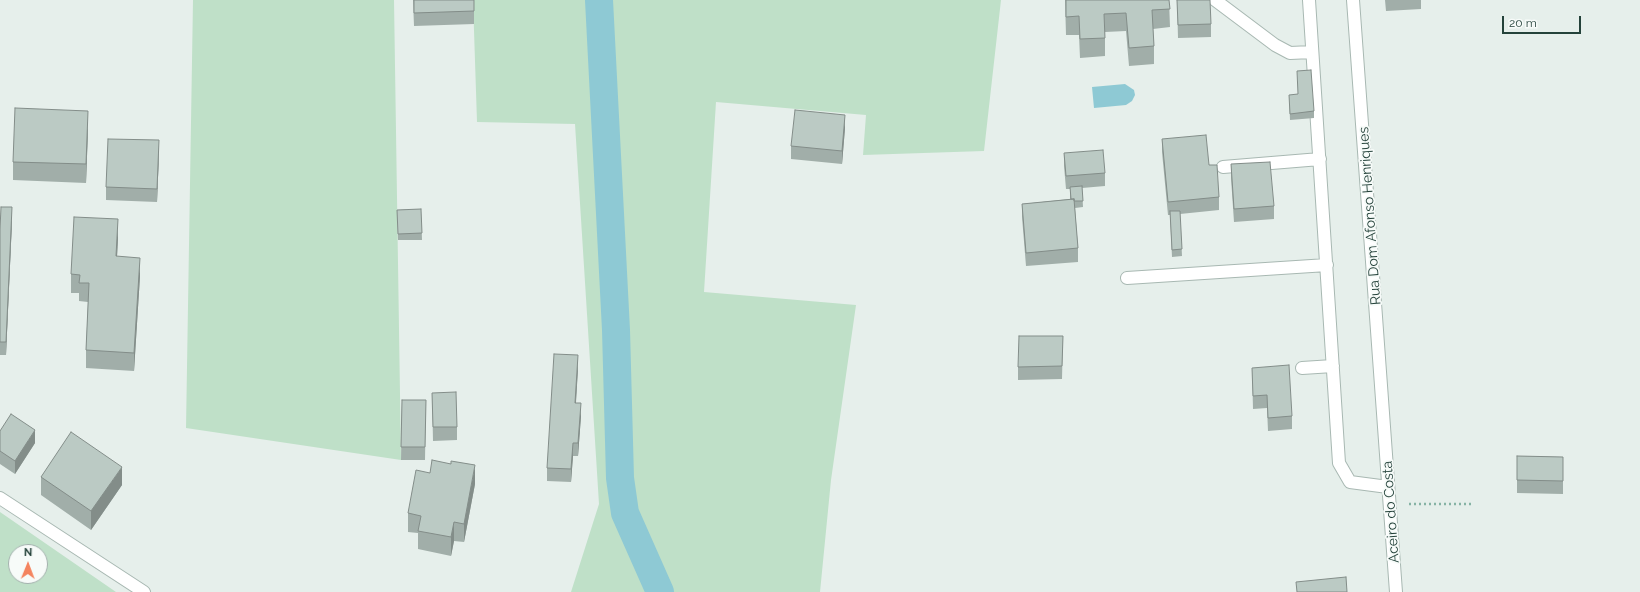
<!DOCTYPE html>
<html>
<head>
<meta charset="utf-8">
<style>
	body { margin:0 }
	#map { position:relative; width:1640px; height:592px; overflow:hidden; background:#e6efeb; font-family:Raleway,sans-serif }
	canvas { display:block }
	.north { position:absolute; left:8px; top:544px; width:40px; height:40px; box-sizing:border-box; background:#f7fbf9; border:1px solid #a3b1ad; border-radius:50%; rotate:1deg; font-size:11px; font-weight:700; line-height:16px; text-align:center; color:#24423a }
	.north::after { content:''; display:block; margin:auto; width:14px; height:18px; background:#f4845f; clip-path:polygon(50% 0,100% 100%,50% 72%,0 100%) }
	.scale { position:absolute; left:1502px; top:16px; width:79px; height:18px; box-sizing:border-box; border:2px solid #24423a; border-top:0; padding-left:5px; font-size:12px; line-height:14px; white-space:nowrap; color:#24423a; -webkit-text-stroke:3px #f7fbf9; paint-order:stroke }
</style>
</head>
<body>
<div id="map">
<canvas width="1640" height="592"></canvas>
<div class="north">N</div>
<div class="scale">20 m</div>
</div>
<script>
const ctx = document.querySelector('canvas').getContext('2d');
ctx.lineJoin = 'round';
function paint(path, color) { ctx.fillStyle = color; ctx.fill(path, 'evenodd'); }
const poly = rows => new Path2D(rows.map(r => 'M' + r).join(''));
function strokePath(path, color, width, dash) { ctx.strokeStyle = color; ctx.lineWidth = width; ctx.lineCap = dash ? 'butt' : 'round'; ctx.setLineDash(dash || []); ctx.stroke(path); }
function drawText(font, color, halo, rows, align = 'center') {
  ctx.font = font + ' Raleway,sans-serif'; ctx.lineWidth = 3.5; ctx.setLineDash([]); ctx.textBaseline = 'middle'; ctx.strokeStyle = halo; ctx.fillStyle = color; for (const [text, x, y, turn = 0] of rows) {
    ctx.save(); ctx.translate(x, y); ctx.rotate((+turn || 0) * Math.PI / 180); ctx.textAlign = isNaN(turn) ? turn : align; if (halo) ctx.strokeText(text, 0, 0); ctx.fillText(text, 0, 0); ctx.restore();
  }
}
paint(poly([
	[193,0,394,0,401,460,186,428],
	[473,0,1001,0,984,151,863,155,866,115,716,102,704,292,856,305,831,480,820,592,571,592,599,504,575,124,477,122],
	[0,512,116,592,0,592],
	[16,552,40,552,40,576,16,576]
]), '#bfe0c8');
paint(poly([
	[1125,84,1134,90,1135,95,1132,101,1126,105,1094,108,1092,87]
]), '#8ec9d4');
strokePath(poly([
	[599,0,616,330,620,478,625,513,660,592]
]), '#8ec9d4', 28);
const street = poly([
	[1215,0,1275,45,1290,53,1312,52],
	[1309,0,1339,463,1350,482,1388,487],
	[1353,0,1396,592],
	[1223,167,1320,159],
	[1127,278,1327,265],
	[1302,368,1333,366],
	[0,498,144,592]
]);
strokePath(street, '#a8b8b2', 14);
strokePath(poly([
	[1409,504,1472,504]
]), '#86b3a5', 2.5, [2, 3]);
strokePath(street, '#fff', 12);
paint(poly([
	[413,0,474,0,474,24,414,26],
	[1065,0,1169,0,1170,27,1153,29,1154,46,1154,64,1129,66,1126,31,1105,32,1105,56,1080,58,1079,35,1066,35],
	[1177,0,1211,24,1211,37,1178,38],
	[1385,0,1421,0,1421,9,1386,11],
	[1289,95,1314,111,1314,118,1290,120],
	[845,128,842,164,791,159,791,146],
	[88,129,86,183,13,180,13,162],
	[1162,139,1209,165,1219,197,1219,210,1180,214,1182,256,1172,257,1170,215,1168,215,1162,152],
	[159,153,157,202,106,200,106,187],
	[1064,153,1105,173,1105,186,1082,188,1083,207,1075,208,1078,248,1078,262,1026,266,1022,217,1022,204,1070,199,1070,189,1066,189,1064,166],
	[1231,164,1274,206,1274,219,1234,222,1231,178],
	[421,209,422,240,398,240,397,210],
	[12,221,6,355,0,355,0,229],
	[118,238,117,257,140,276,134,371,86,368,86,350,88,302,79,301,79,293,71,293,71,274],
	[1063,336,1062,379,1018,380,1018,367],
	[578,368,576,403,581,416,578,456,573,456,571,482,547,481,547,468],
	[1252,368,1292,416,1292,429,1268,431,1267,408,1253,409],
	[432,393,457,427,457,440,433,441],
	[402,400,426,400,425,460,401,460],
	[0,431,35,443,15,474,0,464],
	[1517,456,1563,457,1563,494,1517,493],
	[41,477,122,485,91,530,41,495],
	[475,484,464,542,454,541,451,556,418,549,418,533,408,532,408,513]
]), '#a1aea9');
paint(poly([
	[88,111,88,129,86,183,86,164],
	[845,115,845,128,842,164,842,151],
	[159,140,159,153,157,202,157,189],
	[12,207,12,221,6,355,6,342],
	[118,219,118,238,116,275,116,256],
	[140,258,140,276,134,371,134,353],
	[578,355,578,368,575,416,575,403],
	[581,403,581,416,578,456,578,443],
	[35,430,35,443,15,474,15,461],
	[573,443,573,456,571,482,571,469],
	[475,465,475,484,464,542,464,524],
	[122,467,122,485,91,530,91,511],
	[454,522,454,541,451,556,451,537]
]), '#838d89');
const building = poly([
	[414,0,474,0,474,11,414,13,414,0],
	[1066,0,1169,0,1170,9,1152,10,1154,46,1129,48,1126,13,1104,14,1105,38,1080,39,1079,16,1066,17,1066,0],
	[1177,0,1210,0,1211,24,1178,25,1177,0],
	[1311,70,1314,111,1290,114,1289,95,1298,94,1297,71,1311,70],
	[15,108,88,111,86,164,13,162,15,108],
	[795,110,845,115,842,151,791,146,795,110],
	[1206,135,1209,165,1217,165,1219,197,1168,202,1162,139,1206,135],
	[108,139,159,140,157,189,106,187,108,139],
	[1103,150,1105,173,1066,176,1064,153,1103,150],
	[1270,162,1274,206,1234,209,1231,164,1270,162],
	[1082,186,1083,201,1074,201,1074,199,1071,199,1070,187,1082,186],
	[1074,199,1078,248,1026,253,1022,204,1074,199],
	[1,207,12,207,6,342,0,342,0,229,1,207],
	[421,209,422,233,398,234,397,210,421,209],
	[1170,211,1180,211,1182,249,1172,250,1170,211],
	[74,217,118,219,116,256,140,258,134,353,86,350,89,283,79,283,80,275,71,274,74,217],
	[1019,336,1063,336,1062,366,1018,367,1019,336],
	[554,354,578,355,575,403,581,403,578,443,573,443,571,469,547,468,554,354],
	[1289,365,1292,416,1268,418,1267,395,1253,396,1252,368,1289,365],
	[456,392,457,427,433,427,432,393,456,392],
	[402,400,426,400,425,447,401,447,402,400],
	[11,414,35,430,15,461,0,451,0,431,11,414],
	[71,432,122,467,91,511,41,477,71,432],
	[1517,456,1563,457,1563,481,1517,480,1517,456],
	[432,460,451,464,451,461,475,465,464,524,454,522,451,537,418,531,421,516,408,513,416,470,430,473,432,460],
	[1346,577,1347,592,1297,592,1296,582,1346,577]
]);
paint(building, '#bbcac4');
strokePath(building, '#838d89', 1);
drawText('14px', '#24423a', '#f7fbf9', [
	["Rua Dom Afonso Henriques",1370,216,-94],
	["Aceiro do Costa",1391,512,-94]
]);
</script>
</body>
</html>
